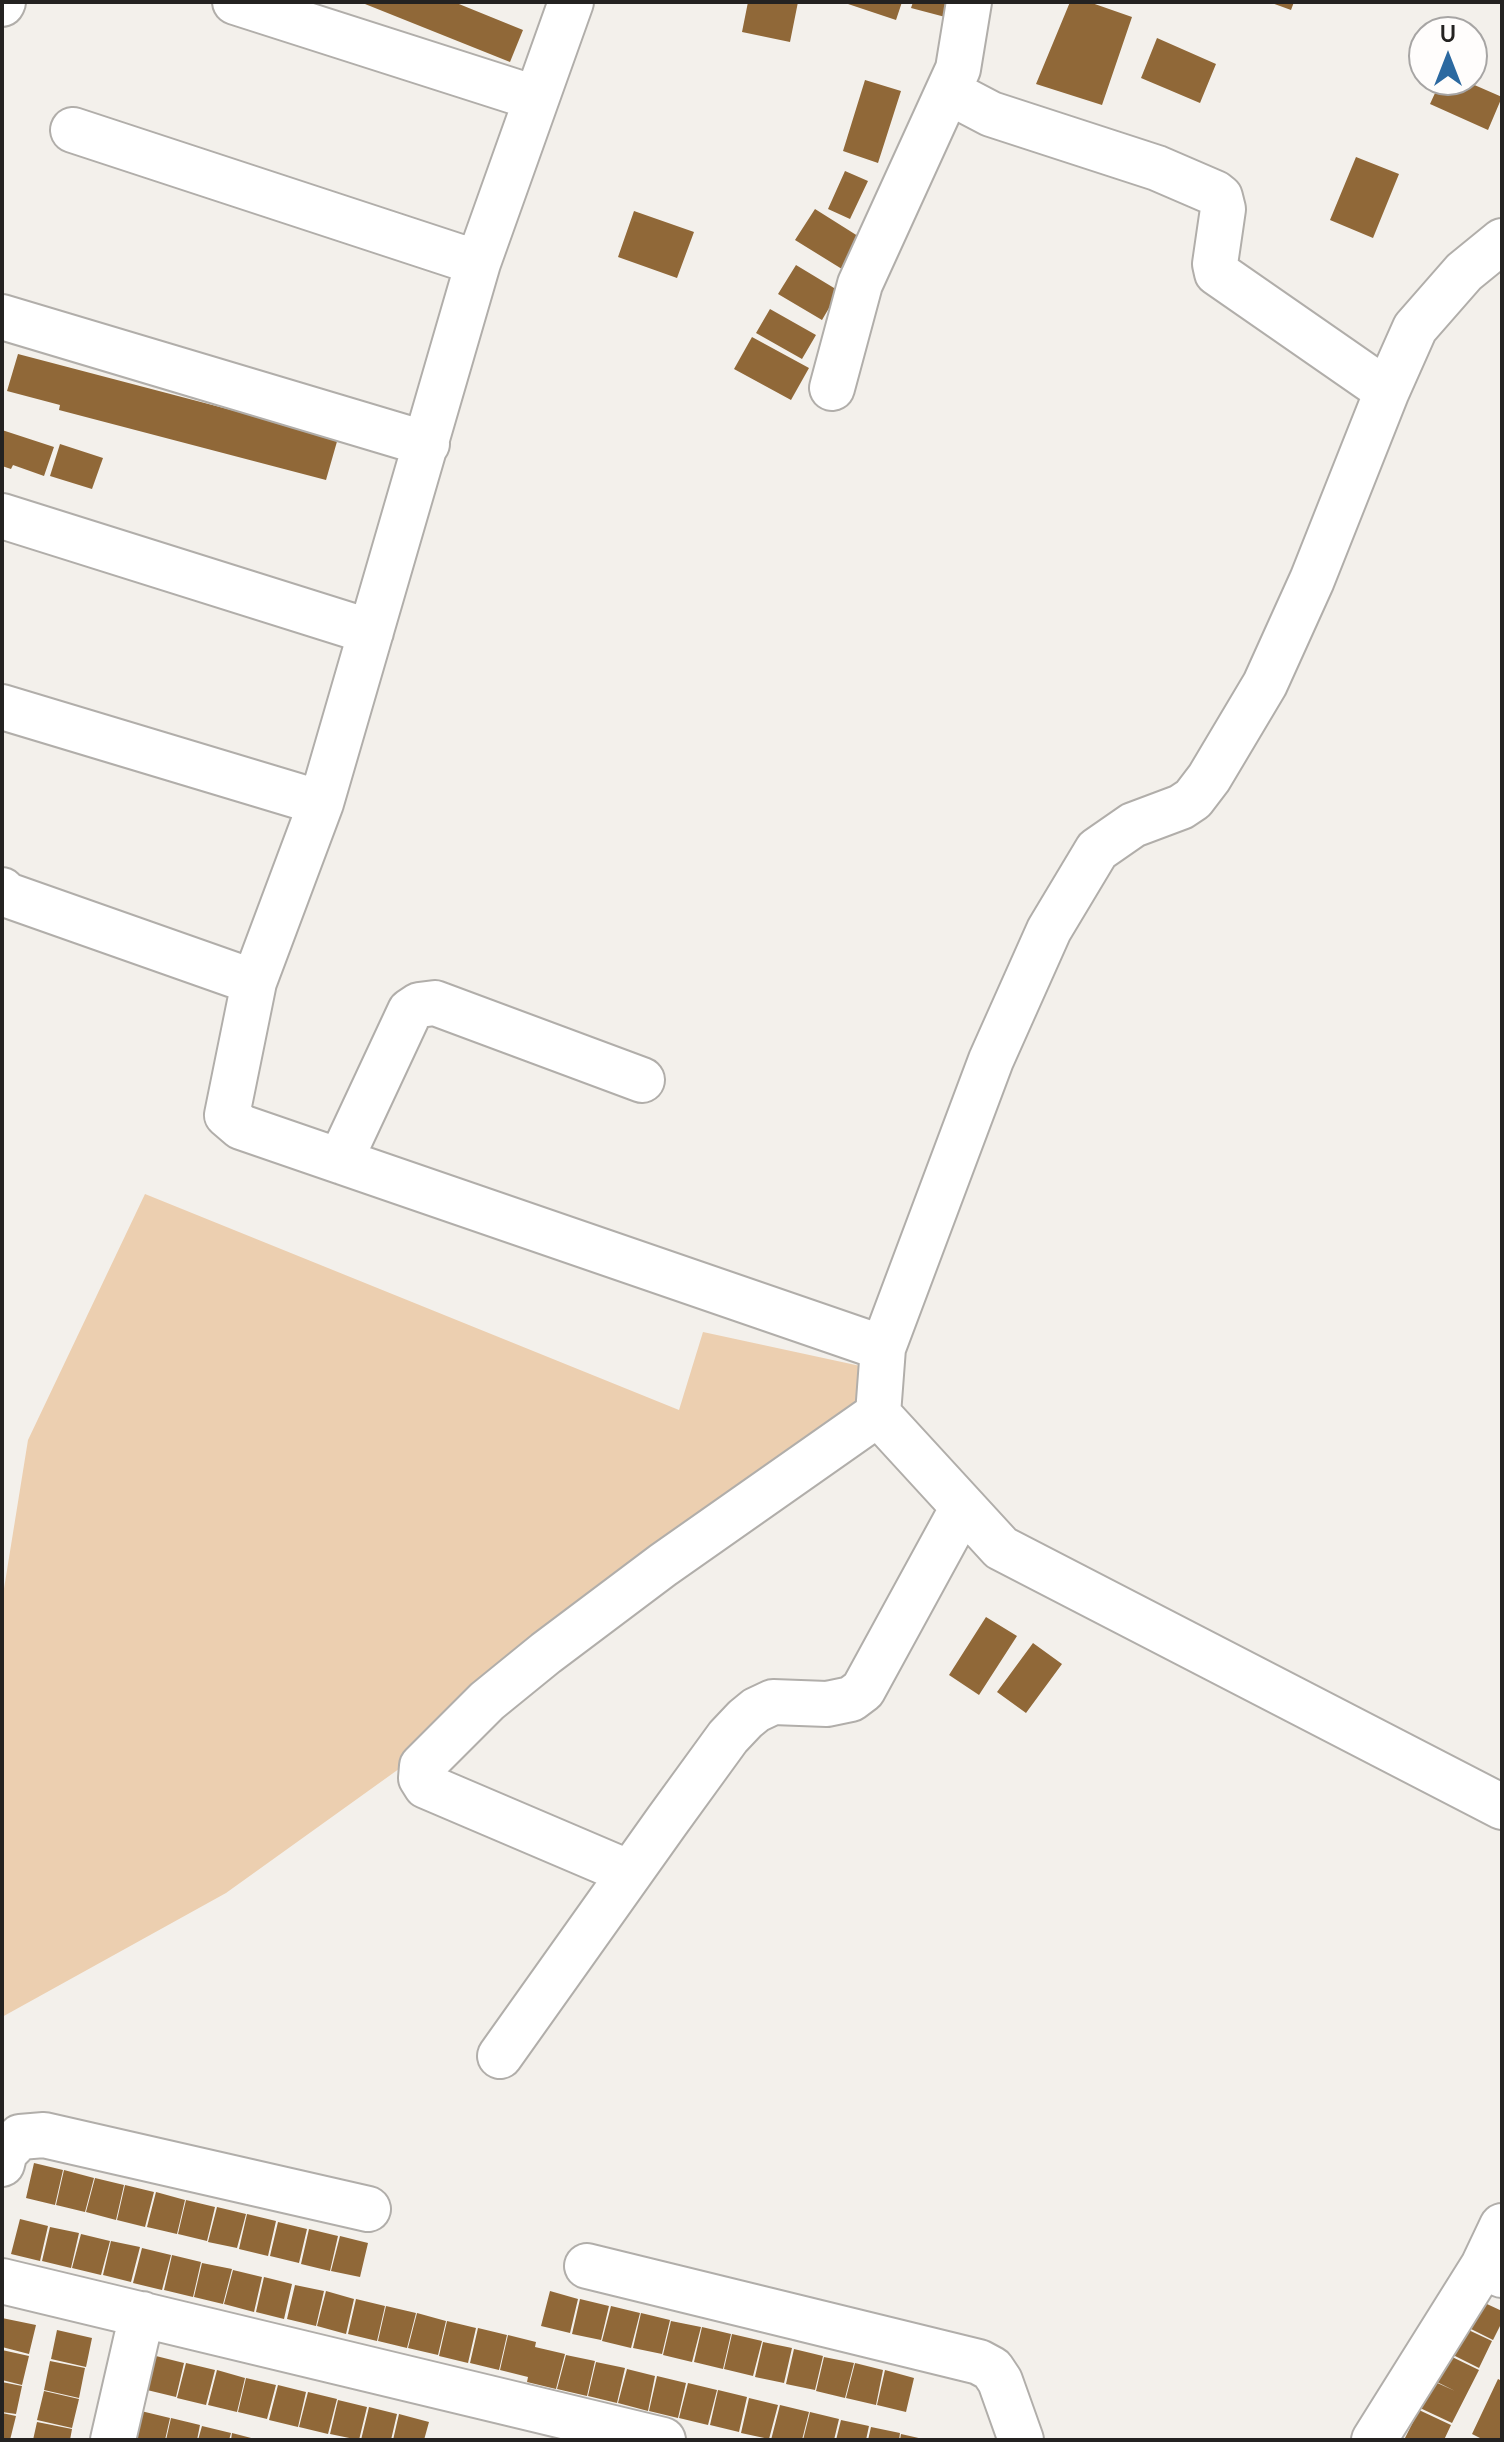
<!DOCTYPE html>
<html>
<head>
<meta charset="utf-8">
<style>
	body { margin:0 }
	#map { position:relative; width:1504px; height:2442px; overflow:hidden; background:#f3f0eb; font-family:Lato,sans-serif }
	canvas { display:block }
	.frame { position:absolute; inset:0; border:4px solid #242221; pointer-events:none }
	.north { position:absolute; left:1408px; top:16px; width:80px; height:80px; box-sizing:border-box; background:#fffdfc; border:2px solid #a7a5a4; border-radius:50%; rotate:0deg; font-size:22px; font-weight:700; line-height:32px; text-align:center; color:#242221 }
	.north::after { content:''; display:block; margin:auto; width:28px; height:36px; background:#2c69a0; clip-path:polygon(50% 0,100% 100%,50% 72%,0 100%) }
</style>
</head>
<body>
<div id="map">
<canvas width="1504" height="2442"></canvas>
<div class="frame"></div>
<div class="north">U</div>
</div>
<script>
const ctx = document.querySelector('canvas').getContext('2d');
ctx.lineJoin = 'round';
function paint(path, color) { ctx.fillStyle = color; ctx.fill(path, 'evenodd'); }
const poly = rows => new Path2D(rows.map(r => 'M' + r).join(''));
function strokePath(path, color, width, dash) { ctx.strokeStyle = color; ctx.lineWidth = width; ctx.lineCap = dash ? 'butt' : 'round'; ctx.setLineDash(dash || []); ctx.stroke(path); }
paint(poly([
	[145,1194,679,1410,703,1332,865,1367,863,1436,226,1893,2,2017,2,1601,28,1440]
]), '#eccfb0');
paint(poly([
	[360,2,454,2,523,30,510,62],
	[748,2,798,2,790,42,742,32],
	[842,2,902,2,896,20],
	[913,2,953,2,949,18,911,8],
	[1070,2,1089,2,1132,17,1102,105,1036,84],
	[1269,2,1294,2,1291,10],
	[1157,38,1216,64,1200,103,1141,78],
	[865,80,901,91,878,163,843,151],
	[1441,80,1463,80,1502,97,1488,130,1430,104],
	[1356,157,1399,174,1373,238,1330,220],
	[845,171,868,181,850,219,828,209],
	[815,209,869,243,850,274,795,240],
	[634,211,694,232,677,278,618,257],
	[796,265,839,291,822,320,778,294],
	[770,309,816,335,802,359,756,333],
	[752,337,809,368,791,400,734,369],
	[18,354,338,438,326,480,59,410,60,405,7,391],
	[2,430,54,447,44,476,13,465,11,469,2,466],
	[60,444,103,458,92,489,50,476],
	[986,1617,1017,1636,979,1695,949,1675],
	[1033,1643,1062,1664,1026,1713,997,1692],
	[34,2163,63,2170,55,2205,26,2198],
	[64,2170,94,2178,85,2212,56,2205],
	[95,2178,124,2185,116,2220,86,2212],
	[125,2185,154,2192,145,2227,117,2220],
	[156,2192,185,2200,177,2234,147,2227],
	[186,2200,215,2207,207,2241,178,2234],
	[217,2207,246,2214,237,2248,208,2242],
	[247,2214,276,2221,268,2256,239,2249],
	[20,2219,48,2226,40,2261,11,2254],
	[278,2222,307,2229,299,2263,270,2256],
	[50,2227,79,2233,71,2268,42,2261],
	[309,2229,338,2236,330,2271,301,2264],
	[81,2234,110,2241,101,2275,72,2268],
	[340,2236,368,2243,360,2277,331,2271],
	[111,2241,140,2247,131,2282,103,2275],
	[142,2248,171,2255,162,2290,133,2283],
	[172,2255,201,2262,193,2297,164,2290],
	[202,2263,232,2269,223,2304,194,2297],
	[233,2270,262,2277,254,2312,224,2304],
	[264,2277,292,2284,284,2319,256,2312],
	[295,2285,324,2291,316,2326,287,2319],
	[326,2291,354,2299,346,2334,317,2326],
	[550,2291,578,2299,570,2333,541,2326],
	[1474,2298,1502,2311,1502,2322,1493,2340,1461,2324],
	[356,2299,385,2306,377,2341,348,2334],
	[580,2299,609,2306,601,2340,572,2334],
	[386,2306,416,2313,407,2348,378,2341],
	[611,2306,640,2313,631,2348,602,2341],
	[417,2313,446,2321,438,2355,408,2348],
	[641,2313,670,2320,662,2354,633,2348],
	[2,2318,36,2325,29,2354,2,2347],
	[447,2321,476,2328,468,2363,439,2356],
	[671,2321,701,2327,692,2362,663,2355],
	[1460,2326,1492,2341,1479,2368,1447,2352],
	[702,2327,731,2334,723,2369,694,2362],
	[478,2328,507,2335,499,2370,470,2363],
	[57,2330,92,2338,86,2367,51,2359],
	[732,2334,762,2341,753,2376,724,2369],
	[508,2335,536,2342,535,2347,565,2354,556,2389,527,2382,528,2377,500,2370],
	[763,2342,792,2348,784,2383,755,2377],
	[794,2349,823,2356,815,2390,786,2384],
	[2,2350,29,2356,22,2385,2,2380],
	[1446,2354,1479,2370,1452,2423,1420,2408,1433,2381,1455,2391,1433,2380],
	[566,2355,595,2361,587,2396,557,2389],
	[156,2356,184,2363,176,2397,147,2390],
	[824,2357,854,2363,845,2398,816,2391],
	[50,2361,85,2368,79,2398,44,2390],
	[596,2362,625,2368,617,2403,588,2396],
	[186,2363,215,2370,206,2405,177,2398],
	[855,2363,883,2370,876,2405,846,2398],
	[627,2369,655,2376,648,2411,618,2403],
	[217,2370,245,2378,237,2412,208,2405],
	[885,2370,914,2378,906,2412,877,2405],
	[657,2376,686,2383,678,2418,649,2411],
	[246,2378,276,2385,267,2419,238,2412],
	[1498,2379,1502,2381,1502,2440,1484,2440,1472,2434],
	[2,2382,22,2386,16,2414,2,2412],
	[688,2383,717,2390,708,2425,679,2418],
	[278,2385,306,2392,298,2427,269,2420],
	[718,2390,747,2397,739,2432,710,2425],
	[44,2391,79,2399,72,2428,37,2420],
	[308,2392,337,2399,328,2434,299,2427],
	[749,2398,778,2405,769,2439,741,2433],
	[338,2400,367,2407,359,2440,330,2434],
	[780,2405,809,2412,802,2440,771,2440],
	[369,2407,397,2414,391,2440,361,2440],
	[1419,2410,1451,2425,1444,2440,1404,2440],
	[141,2411,170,2418,165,2440,134,2440],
	[810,2412,839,2419,834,2440,803,2440],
	[2,2413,16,2416,10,2440,2,2440],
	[399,2414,429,2422,424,2440,393,2440],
	[171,2418,200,2425,197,2440,166,2440],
	[841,2420,869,2426,866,2440,836,2440],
	[37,2422,72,2429,70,2440,33,2440],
	[202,2426,231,2433,229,2440,198,2440],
	[871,2427,900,2433,899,2440,868,2440],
	[232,2433,255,2439,255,2440,231,2440],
	[901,2434,923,2439,923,2440,900,2440]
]), '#906838');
const minor = poly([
	[235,2,535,98],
	[571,2,478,263,321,803,254,982,227,1115,241,1127,883,1348],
	[2,4,3,2],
	[949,92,991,114,1157,168,1215,193,1220,197,1223,209,1215,264,1217,273,1387,391],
	[73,130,478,263],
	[1502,241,1464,272,1415,328,1387,391,1312,580,1265,684,1209,778,1193,799,1181,807,1133,825,1097,850,1049,930,991,1060,883,1348,878,1414,1001,1548,1502,1807],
	[2,317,427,444],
	[832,388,860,284,958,69,969,2],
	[2,516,371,632],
	[2,707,321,803],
	[2,890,7,895,254,982],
	[340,1161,410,1011,419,1005,435,1003,642,1080],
	[630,1873,426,1786,421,1778,422,1766,487,1701,546,1653,663,1565,878,1414],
	[500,2056,667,1821,728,1737,745,1719,756,1710,773,1702,827,1704,851,1699,863,1690,963,1507],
	[2,2164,5,2152,20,2137,44,2135,368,2209],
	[587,2266,979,2362,992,2369,1000,2381,1021,2440],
	[1483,2266,1502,2226],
	[2,2281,663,2440],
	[113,2440,142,2314],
	[1374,2440,1483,2266,1502,2275]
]);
strokePath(minor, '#b1aeaa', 48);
strokePath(minor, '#fff', 44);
</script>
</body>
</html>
